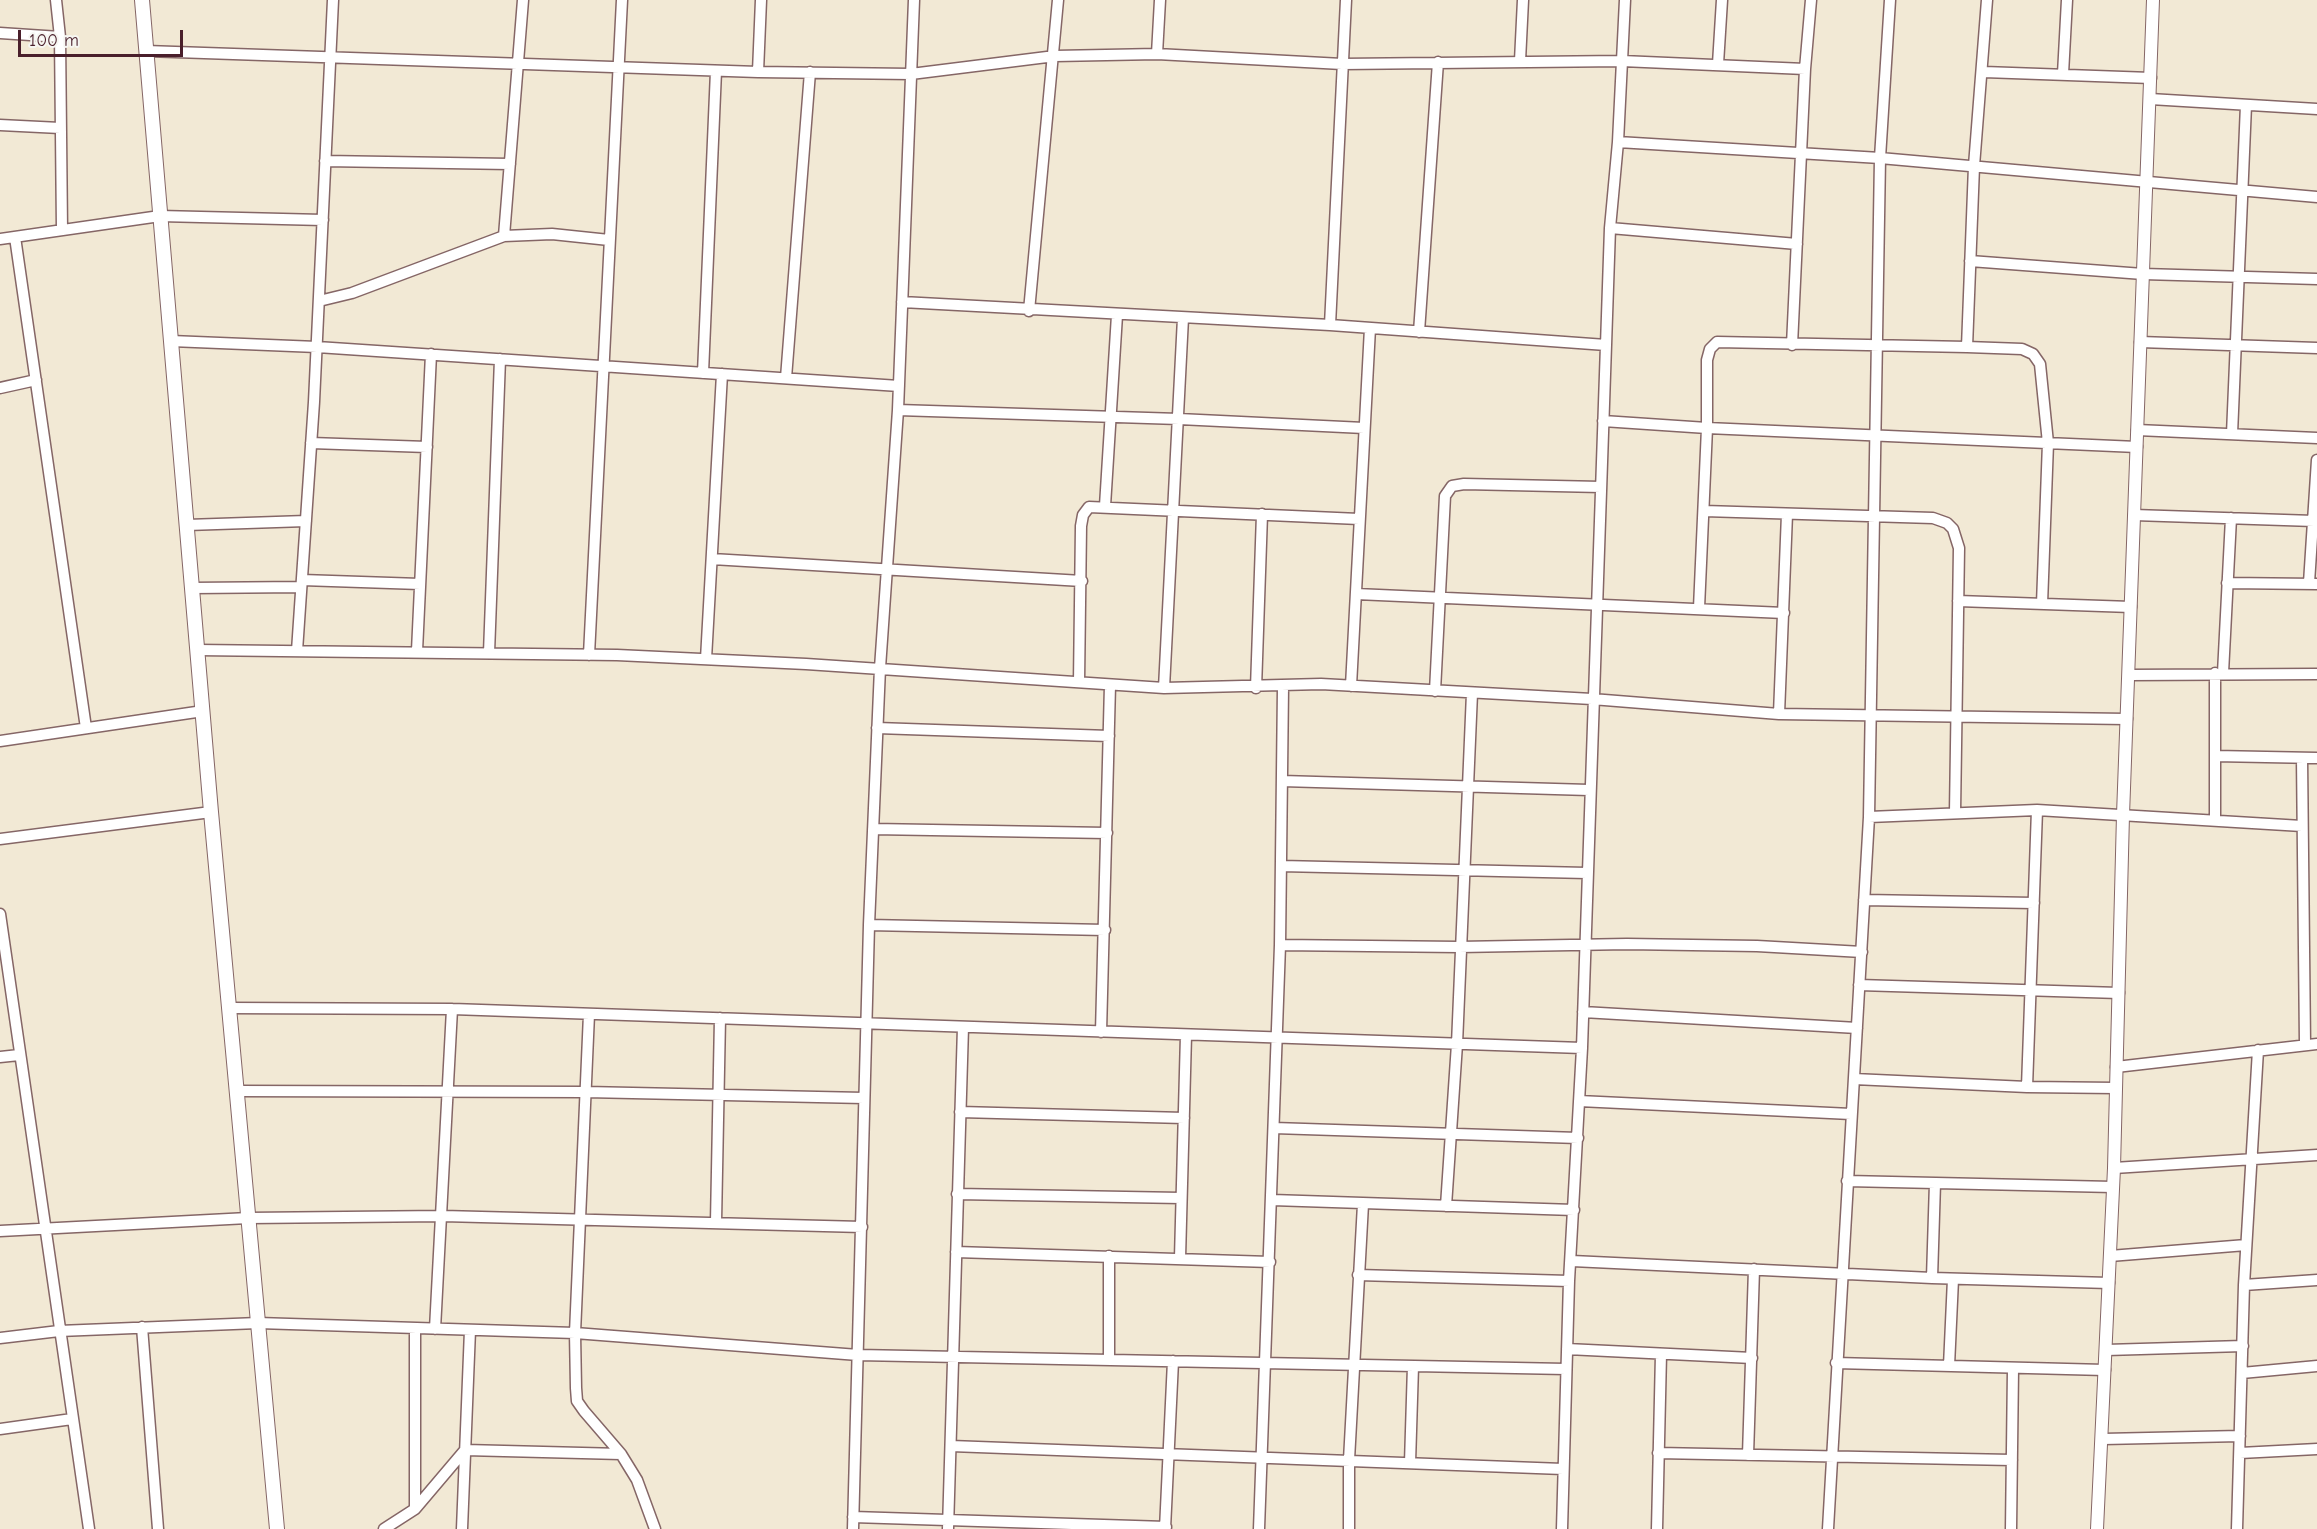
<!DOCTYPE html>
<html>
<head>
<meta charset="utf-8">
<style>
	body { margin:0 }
	#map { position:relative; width:2317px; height:1529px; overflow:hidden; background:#f2e9d5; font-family:"Comic Neue",sans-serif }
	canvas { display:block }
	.scale { position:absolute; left:18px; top:30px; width:165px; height:27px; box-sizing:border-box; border:3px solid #4a1f2b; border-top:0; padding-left:8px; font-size:18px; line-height:21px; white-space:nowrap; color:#4a1f2b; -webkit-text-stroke:4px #f6f6f2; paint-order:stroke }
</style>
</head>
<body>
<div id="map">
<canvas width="2317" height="1529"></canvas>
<div class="scale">100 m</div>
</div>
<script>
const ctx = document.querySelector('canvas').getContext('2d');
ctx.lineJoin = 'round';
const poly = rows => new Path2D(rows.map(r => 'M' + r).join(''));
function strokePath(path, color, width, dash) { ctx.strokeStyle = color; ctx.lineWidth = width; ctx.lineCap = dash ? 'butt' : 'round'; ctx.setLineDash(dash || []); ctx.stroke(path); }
const minor = poly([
	[56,0,60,37,62,230],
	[0,33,60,37],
	[146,51,758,72,911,74,1055,56,1157,54,1342,64,1622,61,1805,69],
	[1157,54,1160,0],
	[1520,61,1523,0],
	[1718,64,1722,0],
	[758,72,761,0],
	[1984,72,2151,78],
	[2063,74,2067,0],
	[2150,99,2317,109],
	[0,125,60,128],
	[1618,142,1880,158,2317,197],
	[325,161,510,164],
	[1610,228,1797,244],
	[504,236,523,0],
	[15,237,86,728],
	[0,239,160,216,323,220],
	[1970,261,2143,274,2317,279],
	[319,301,352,293,504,236,552,234,609,240],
	[902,302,1330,325,1606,345],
	[1029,311,1058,0],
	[1330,325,1346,0],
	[1419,332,1438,62],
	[171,341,317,347,899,386],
	[2140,342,2317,348],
	[1792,345,1805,69,1811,0],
	[1967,347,1974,166,1987,0],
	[703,373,716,71],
	[786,378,810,72],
	[0,388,36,380],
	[898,410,1179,419,1364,428],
	[1603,421,1707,428,2137,447],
	[2137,430,2317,438],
	[2232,434,2246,105],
	[311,443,427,447],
	[1105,506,1117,315],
	[1704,511,1933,518,1947,523,1953,529,1959,548,1955,812],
	[2134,515,2314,521],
	[187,525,306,521],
	[712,559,1082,581],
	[302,580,420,584],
	[2227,583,2317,584],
	[2309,583,2317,460],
	[192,588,301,587],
	[1356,594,1784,613],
	[1958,601,2131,607],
	[1699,608,1707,428,1707,360,1710,349,1717,342,1967,347,2022,349,2033,354,2040,364,2048,443,2042,604],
	[197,650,617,655,806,664,1164,688,1321,684,1592,699,1779,714,2127,719],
	[297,651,314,402,333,0],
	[417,651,431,354],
	[489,653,500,359],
	[589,655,622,0],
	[706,659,722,374],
	[2215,673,2215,819],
	[2223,673,2231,518],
	[2129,675,2317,674],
	[1079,682,1081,526,1083,515,1089,507,1359,519],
	[1351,686,1370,328],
	[1164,688,1183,318],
	[1256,688,1262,514],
	[1435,691,1445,496,1452,486,1464,484,1601,487],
	[1779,714,1787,514],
	[877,728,1109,736],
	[0,741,203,711],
	[2215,756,2317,758],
	[2302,758,2305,1044],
	[1282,781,1589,790],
	[1869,817,2037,810,2302,826],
	[873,829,1107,833],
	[0,839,211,812],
	[1281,866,1587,873],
	[1864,900,2034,903],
	[0,914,89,1529],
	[869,925,1105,930],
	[1280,945,1459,947,1627,944,1757,946,1862,952],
	[1859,985,2119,993],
	[229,1008,452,1009,1582,1048],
	[1583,1012,1857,1028],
	[589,1014,575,1333,576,1388,577,1401,584,1411,621,1454,637,1480,655,1529],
	[1101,1032,1110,685],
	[0,1057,19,1055],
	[2116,1067,2317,1044],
	[1854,1079,2027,1087,2116,1088],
	[2027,1087,2037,810],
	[237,1091,586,1092,864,1098],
	[1579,1101,1851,1114],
	[960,1112,1184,1118],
	[1274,1128,1578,1138],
	[2114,1168,2317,1155],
	[1847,1181,2113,1187],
	[957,1194,1181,1198],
	[1272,1200,1574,1210],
	[1446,1206,1457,1044,1472,693],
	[716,1222,720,1018],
	[0,1231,248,1218,443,1216,862,1227],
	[956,1252,1270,1262],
	[1109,1256,1109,1360],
	[2110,1256,2246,1245],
	[1180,1258,1186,1035],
	[1572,1261,1932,1278,2109,1283],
	[1358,1275,1569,1281],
	[1932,1278,1935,1183],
	[2244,1285,2317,1280],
	[142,1327,158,1529],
	[415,1328,415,1509],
	[435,1329,452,1009],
	[0,1338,59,1331,258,1323,575,1333,858,1355,1566,1369],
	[1567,1349,1752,1358],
	[2106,1350,2243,1346],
	[1836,1363,2105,1370],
	[1949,1366,1953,1279],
	[2242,1373,2317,1366],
	[0,1429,72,1419],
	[2103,1439,2240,1436],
	[951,1446,1563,1469],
	[1658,1453,2012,1460],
	[2240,1453,2317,1449],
	[1748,1455,1754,1269],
	[1410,1463,1413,1366],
	[853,1517,1166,1527],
	[384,1529,415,1509,465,1450,621,1454],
	[462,1529,470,1330],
	[853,1529,869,925,880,668,898,410,914,0],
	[948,1529,963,1027],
	[1165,1529,1173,1361],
	[1259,1529,1280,945,1283,687],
	[1349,1529,1349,1460,1363,1204],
	[1562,1529,1569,1281,1582,1048,1610,228,1618,142,1625,0],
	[1657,1529,1661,1354],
	[1828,1529,1869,817,1880,158,1890,0],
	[2011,1529,2013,1369],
	[2237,1529,2244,1285,2258,1050]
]);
const tertiary = poly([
	[2097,1529,2114,1168,2123,815,2153,0]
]);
const secondary = poly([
	[142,0,211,812,277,1529]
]);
strokePath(minor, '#856666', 13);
strokePath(tertiary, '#856666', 14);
strokePath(secondary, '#856666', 16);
strokePath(minor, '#fff', 10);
strokePath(tertiary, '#fff', 12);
strokePath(secondary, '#fff', 14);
</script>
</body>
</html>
